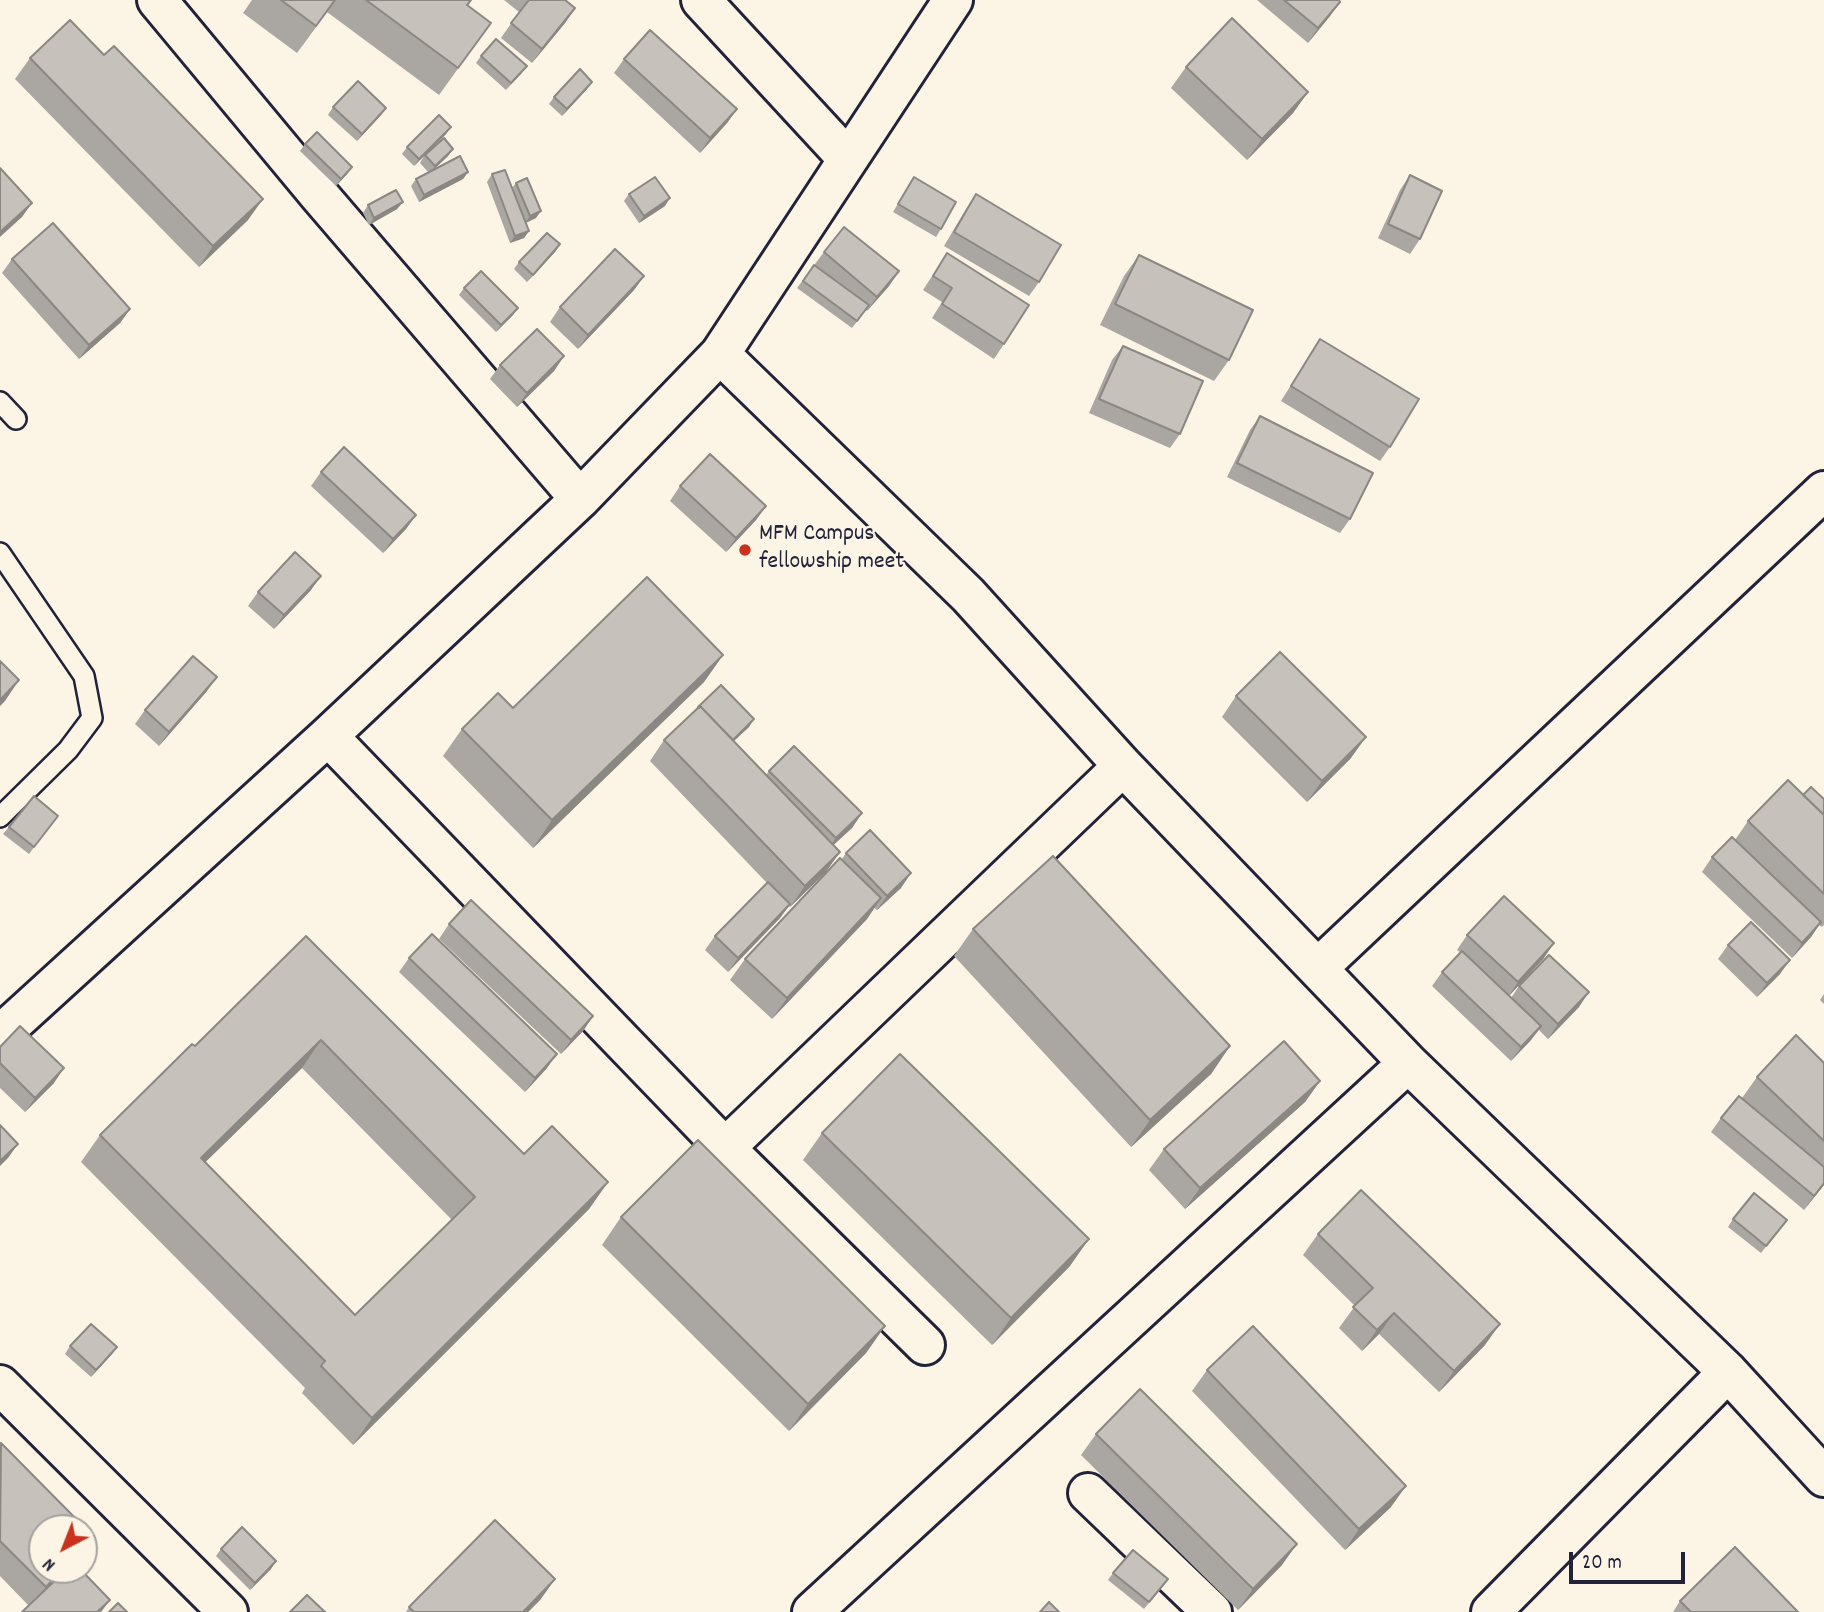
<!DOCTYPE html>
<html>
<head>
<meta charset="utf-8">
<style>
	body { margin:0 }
	#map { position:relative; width:1824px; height:1612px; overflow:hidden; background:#fcf5e5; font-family:Dekko,sans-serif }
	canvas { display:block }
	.north { position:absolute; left:28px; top:1514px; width:70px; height:70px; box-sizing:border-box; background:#fcf5e5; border:2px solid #a5a1a1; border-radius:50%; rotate:222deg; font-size:19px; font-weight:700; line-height:28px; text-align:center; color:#22223b }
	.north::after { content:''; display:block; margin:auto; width:24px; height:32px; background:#c8321e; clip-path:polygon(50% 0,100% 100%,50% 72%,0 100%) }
	.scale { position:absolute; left:1569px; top:1552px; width:116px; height:32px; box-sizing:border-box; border:4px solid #22223b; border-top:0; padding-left:9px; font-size:21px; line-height:24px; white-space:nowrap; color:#22223b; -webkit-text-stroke:5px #fcf5e5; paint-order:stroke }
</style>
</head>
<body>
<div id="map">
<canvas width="1824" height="1612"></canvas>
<div class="north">N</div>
<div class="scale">20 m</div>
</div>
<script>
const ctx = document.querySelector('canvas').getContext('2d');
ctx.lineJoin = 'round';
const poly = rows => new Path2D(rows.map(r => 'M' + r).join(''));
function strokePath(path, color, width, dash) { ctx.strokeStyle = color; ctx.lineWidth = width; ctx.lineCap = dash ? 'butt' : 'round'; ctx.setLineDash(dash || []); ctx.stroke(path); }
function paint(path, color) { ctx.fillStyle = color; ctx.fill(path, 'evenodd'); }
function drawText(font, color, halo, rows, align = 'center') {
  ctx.font = font + ' Dekko,sans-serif'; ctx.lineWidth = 5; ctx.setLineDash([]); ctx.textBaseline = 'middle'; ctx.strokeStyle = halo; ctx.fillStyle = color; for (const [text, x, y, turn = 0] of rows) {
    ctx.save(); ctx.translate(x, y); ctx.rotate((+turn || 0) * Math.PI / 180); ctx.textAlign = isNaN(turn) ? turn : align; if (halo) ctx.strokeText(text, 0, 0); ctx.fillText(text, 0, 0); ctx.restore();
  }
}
const service = poly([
	[0,402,16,419],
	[0,553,84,676,92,718,68,750,0,817]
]);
const minor = poly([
	[157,0,319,195,580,499],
	[701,0,847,158],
	[720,354,968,595,1123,766,1408,1063,1728,1372,1824,1477],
	[328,736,725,1148,925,1345],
	[1318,968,1824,491],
	[0,1035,328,736,580,499,720,354,953,0],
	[725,1148,1123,766],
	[0,1385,228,1612],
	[1088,1493,1212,1612],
	[812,1612,1408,1063],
	[1491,1612,1728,1372]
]);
strokePath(service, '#22223b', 24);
strokePath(minor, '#22223b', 44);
strokePath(service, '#fcf5e5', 19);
strokePath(minor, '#fcf5e5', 38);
paint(poly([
	[252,0,472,0,468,6,491,23,439,95,327,12,297,53,243,13],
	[504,0,565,0,575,8,565,23,532,63,501,38,519,12],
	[1257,0,1339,0,1330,16,1308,43],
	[104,55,248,220,199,267,15,79,30,58],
	[481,56,522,73,506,90,476,63],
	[624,59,737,109,727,123,700,153,614,73],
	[1186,67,1308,92,1293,113,1247,160,1171,88],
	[587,89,562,116,549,104,554,97],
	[333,107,386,108,381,115,357,141,328,115],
	[451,127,446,134,425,155,453,149,448,156,432,171,468,172,463,179,419,202,411,186,416,179,429,173,420,163,424,156,414,166,402,154,407,147],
	[305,144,352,167,347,174,336,186,300,151],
	[492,174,512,188,516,183,536,218,526,223,529,231,524,238,510,243,487,182],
	[1410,175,1420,239,1410,254,1378,238,1400,190],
	[914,177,941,229,936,237,893,212],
	[629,194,665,206,639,223,624,201],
	[976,194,1039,282,1029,296,944,246,966,209],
	[403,202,397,209,369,225,363,213,368,205],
	[560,244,555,252,527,282,514,269,519,262],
	[824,252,899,271,889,286,867,311,866,310,852,328,797,288],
	[947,253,1004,344,994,359,932,318,942,302,923,290],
	[1139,255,1229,360,1214,381,1100,325,1124,276],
	[12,259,130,309,120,323,79,359,2,273],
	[644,276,634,290,578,349,550,322,560,307],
	[464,288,513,315,496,332,459,295],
	[1320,339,1390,447,1380,461,1281,401],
	[1123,346,1180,434,1170,448,1089,413,1112,360],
	[564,356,554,371,517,407,490,379,500,365],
	[1260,416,1350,519,1340,533,1227,477,1250,430],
	[321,472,416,515,406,529,383,553,311,486],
	[680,486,766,506,756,520,726,552,670,501],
	[311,590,274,629,248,606,258,592],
	[723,655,704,682,533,848,443,756,462,729,513,708],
	[207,691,159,746,135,724,145,710],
	[1236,696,1351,758,1307,802,1222,717],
	[698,707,749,727,734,741,766,775,769,771,862,813,852,828,833,845,840,852,825,873,790,907,789,906,780,918,728,972,705,950,715,936,767,883,650,761,664,740],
	[1803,795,1824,799,1824,925,1822,927,1819,925,1811,937,1792,958,1702,872,1712,857,1735,840,1748,821],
	[58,816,29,854,3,834,9,827],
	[846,853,901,888,877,910,874,908,867,919,772,1019,730,980,745,959,842,859],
	[449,924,593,1016,583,1031,561,1054,439,939],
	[973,929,1230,1046,1211,1074,1131,1147,954,956],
	[1467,935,1544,958,1509,996,1511,998,1519,986,1579,1007,1548,1039,1539,1030,1531,1040,1511,1061,1432,986,1442,972,1460,952,1457,950],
	[306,936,524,1154,608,1182,589,1209,353,1445,302,1393,305,1388,81,1162,100,1135,195,1046],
	[302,1068,452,1220,355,1315,205,1162],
	[1728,945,1780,974,1757,997,1718,959],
	[409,958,547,1068,525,1092,399,972],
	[1824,994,1824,1004,1820,1000],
	[0,1047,54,1083,25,1112,0,1088],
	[1824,1063,1824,1185,1804,1210,1711,1132,1721,1118,1742,1098,1757,1077],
	[1320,1081,1305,1102,1185,1209,1149,1170,1164,1149],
	[822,1133,1070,1266,992,1345,803,1160],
	[621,1217,885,1326,866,1353,789,1431,602,1245],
	[1733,1219,1787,1220,1761,1253,1728,1227],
	[1318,1234,1485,1345,1439,1392,1379,1334,1362,1351,1339,1328,1355,1306,1303,1255],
	[70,1346,112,1354,91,1377,65,1354],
	[1207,1370,1391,1507,1345,1550,1192,1391],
	[1096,1434,1282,1565,1238,1610,1081,1455],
	[0,1444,42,1528,81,1570,29,1606,0,1576],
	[221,1549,271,1569,250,1590,216,1556],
	[1113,1573,1168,1579,1144,1609,1108,1580],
	[555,1579,540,1600,528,1612,406,1612,409,1607],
	[1680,1601,1798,1612,1673,1612]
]), '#aaa6a1');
paint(poly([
	[335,0,297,53,316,26],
	[1340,2,1330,16,1308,43,1318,28],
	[575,8,565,23,532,63,542,49],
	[592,82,587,89,562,116,567,109],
	[1308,92,1293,113,1247,160,1262,139],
	[386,108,381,115,357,141,362,134],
	[737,109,727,123,700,153,710,138],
	[451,127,446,134,414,166,419,159],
	[453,149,448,156,430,173,435,166],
	[352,167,347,174,336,186,341,179],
	[468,172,463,179,419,202,424,195],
	[670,198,665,206,639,223,644,216],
	[263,199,248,220,199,267,213,246],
	[403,202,397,209,369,225,374,218],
	[32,203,22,217,0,237,0,232],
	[541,211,536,218,525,223,530,216],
	[529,231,524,238,510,243,515,236],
	[560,244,555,252,527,282,533,275],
	[899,271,889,286,867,311,877,297],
	[644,276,634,290,578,349,588,335],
	[518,308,513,315,496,332,501,325],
	[130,309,120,323,79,359,89,345],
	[564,356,554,371,517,407,527,393],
	[766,506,756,520,726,552,736,538],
	[416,515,406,529,383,553,393,539],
	[321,576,311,590,274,629,284,615],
	[723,655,704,682,533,848,552,820],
	[217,677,207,691,159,746,169,732],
	[19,680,5,701,0,706,0,700],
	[754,719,749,727,725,749,730,742],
	[1366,737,1351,758,1307,802,1322,781],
	[862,813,852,828,826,852,836,838],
	[840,852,825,873,790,907,805,886],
	[911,873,901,888,877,910,887,896],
	[881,898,867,919,772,1019,787,998],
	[790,904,780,918,728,972,738,958],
	[1821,922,1811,937,1792,958,1802,943],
	[1554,943,1544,958,1508,997,1518,982],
	[1790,960,1780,974,1757,997,1767,983],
	[1589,992,1579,1007,1548,1039,1558,1024],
	[593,1016,583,1031,561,1054,571,1040],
	[1541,1026,1531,1040,1511,1061,1521,1047],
	[321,1040,302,1068,182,1185,201,1158],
	[1230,1046,1211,1074,1131,1147,1150,1120],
	[557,1054,547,1068,525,1092,535,1078],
	[64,1068,54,1083,25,1112,35,1098],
	[1320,1081,1305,1102,1185,1209,1200,1188],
	[18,1144,8,1158,0,1166,0,1161],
	[608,1182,589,1209,353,1445,372,1418],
	[1824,1183,1824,1185,1804,1210,1814,1196],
	[1089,1239,1070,1266,992,1345,1011,1318],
	[1394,1313,1379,1334,1362,1351,1377,1330],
	[1500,1324,1485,1345,1439,1392,1454,1371],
	[885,1326,866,1353,789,1431,808,1404],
	[117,1347,112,1354,91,1377,96,1370],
	[1406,1486,1391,1507,1345,1550,1359,1529],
	[95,1538,84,1553,84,1548],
	[1297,1544,1282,1565,1238,1610,1253,1589],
	[276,1561,271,1569,250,1590,255,1583],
	[62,1570,69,1570,31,1608,46,1587],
	[555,1579,540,1600,528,1612,523,1612],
	[110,1600,101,1612,97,1612]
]), '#8b8783');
const building = poly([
	[281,0,335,0,316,26,281,0],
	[366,0,471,0,467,5,491,23,458,68,366,0],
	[529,0,565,0,575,8,542,49,511,23,529,0],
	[1284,0,1339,0,1340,2,1318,28,1284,0],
	[1232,18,1308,92,1262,139,1186,67,1232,18],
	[70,20,104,55,114,46,263,199,213,246,30,58,70,20],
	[650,30,737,109,710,138,624,59,650,30],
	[496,39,527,66,511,83,481,56,496,39],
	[580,69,592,82,567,109,554,97,580,69],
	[358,81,386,108,362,134,333,107,358,81],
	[439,115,451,127,419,159,407,147,439,115],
	[317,132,352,167,341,179,305,144,317,132],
	[444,138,453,149,435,166,425,155,444,138],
	[460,156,468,172,424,195,416,179,460,156],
	[0,168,32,203,0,232,0,168],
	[505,170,529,231,515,236,492,174,505,170],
	[1410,175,1442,191,1420,239,1388,224,1410,175],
	[655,177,670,198,644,216,629,194,655,177],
	[914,177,956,202,941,229,898,204,914,177],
	[527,178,541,211,530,216,516,183,527,178],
	[396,190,403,202,374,218,368,205,396,190],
	[976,194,1061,245,1039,282,954,232,976,194],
	[53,223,130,309,89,345,12,259,53,223],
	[844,227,899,271,877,297,824,252,844,227],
	[547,233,560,244,533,275,519,262,547,233],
	[615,249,644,276,588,335,560,307,615,249],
	[947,253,1029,305,1004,344,942,304,952,288,933,276,947,253],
	[1139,255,1253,310,1229,360,1115,304,1139,255],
	[814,265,869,305,857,321,803,281,814,265],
	[481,271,518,308,501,325,464,288,481,271],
	[537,329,564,356,527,393,500,365,537,329],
	[1320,339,1419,399,1390,447,1291,386,1320,339],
	[1123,346,1203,381,1180,434,1099,399,1123,346],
	[1260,416,1373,473,1350,519,1237,463,1260,416],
	[344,447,416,515,393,539,321,472,344,447],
	[710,454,766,506,736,538,680,486,710,454],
	[295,552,321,576,284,615,258,592,295,552],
	[647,577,723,655,552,820,462,729,498,693,513,708,647,577],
	[1280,652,1366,737,1322,781,1236,696,1280,652],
	[193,656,217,677,169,732,145,710,193,656],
	[0,661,19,680,0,700,0,661],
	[721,685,754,719,733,740,700,706,699,708,698,707,721,685],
	[700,706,840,852,805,886,664,740,700,706],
	[794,746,862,813,836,838,769,771,794,746],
	[1788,780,1824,815,1824,894,1748,821,1788,780],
	[1811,787,1824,799,1824,815,1803,795,1811,787],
	[34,796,58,816,34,847,9,827,34,796],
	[870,830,911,873,887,896,846,853,870,830],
	[1732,837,1821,922,1802,943,1712,857,1732,837],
	[1053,856,1230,1046,1150,1120,973,929,1053,856],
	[840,858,881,898,787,998,745,959,840,858],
	[768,882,790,904,738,958,715,936,768,882],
	[1504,896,1554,943,1518,982,1467,935,1504,896],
	[471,900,593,1016,571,1040,449,924,471,900],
	[1751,922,1790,960,1767,983,1728,945,1751,922],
	[432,934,557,1054,535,1078,409,958,432,934],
	[306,936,524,1154,552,1126,608,1182,372,1418,321,1366,325,1361,100,1135,192,1044,195,1046,306,936],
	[321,1040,475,1197,355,1315,201,1158,321,1040],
	[1462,951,1541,1026,1521,1047,1442,972,1462,951],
	[1549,955,1589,992,1558,1024,1519,986,1549,955],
	[20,1026,64,1068,35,1098,0,1063,0,1047,20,1026],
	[1796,1035,1824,1063,1824,1141,1757,1077,1796,1035],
	[1284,1041,1320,1081,1200,1188,1164,1149,1284,1041],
	[900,1054,1089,1239,1011,1318,822,1133,900,1054],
	[1739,1096,1824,1167,1824,1183,1814,1196,1721,1118,1739,1096],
	[0,1125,18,1144,0,1161,0,1125],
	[698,1140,885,1326,808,1404,621,1217,698,1140],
	[1361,1190,1500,1324,1454,1371,1394,1313,1377,1330,1353,1307,1373,1288,1318,1234,1361,1190],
	[1754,1193,1787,1220,1766,1246,1733,1219,1754,1193],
	[91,1324,117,1347,96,1370,70,1346,91,1324],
	[1253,1326,1406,1486,1359,1529,1207,1370,1253,1326],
	[1140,1389,1297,1544,1253,1589,1096,1434,1140,1389],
	[1,1443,95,1538,84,1548,84,1528,42,1528,42,1570,62,1570,46,1587,0,1541,1,1443],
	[495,1520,555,1579,523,1612,414,1612,409,1607,495,1520],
	[242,1527,276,1561,255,1583,221,1549,242,1527],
	[1735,1547,1798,1612,1691,1612,1680,1601,1735,1547],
	[1133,1550,1168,1579,1149,1602,1113,1573,1133,1550],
	[66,1570,81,1570,110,1600,97,1612,22,1612,66,1570],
	[307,1595,325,1612,290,1612,307,1595],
	[1049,1602,1059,1612,1040,1612,1049,1602],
	[118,1603,127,1612,109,1612,118,1603]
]);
paint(building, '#c6c1bb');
strokePath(building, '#8b8783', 2);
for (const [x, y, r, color] of [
	[745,550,7,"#c8321e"]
]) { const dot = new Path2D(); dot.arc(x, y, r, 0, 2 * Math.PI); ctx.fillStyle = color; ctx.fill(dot); strokePath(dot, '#fcf5e5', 2.5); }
drawText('24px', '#22223b', '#fcf5e5', [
	["MFM Campus",759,536],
	["fellowship meet",759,564]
], 'left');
</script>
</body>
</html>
